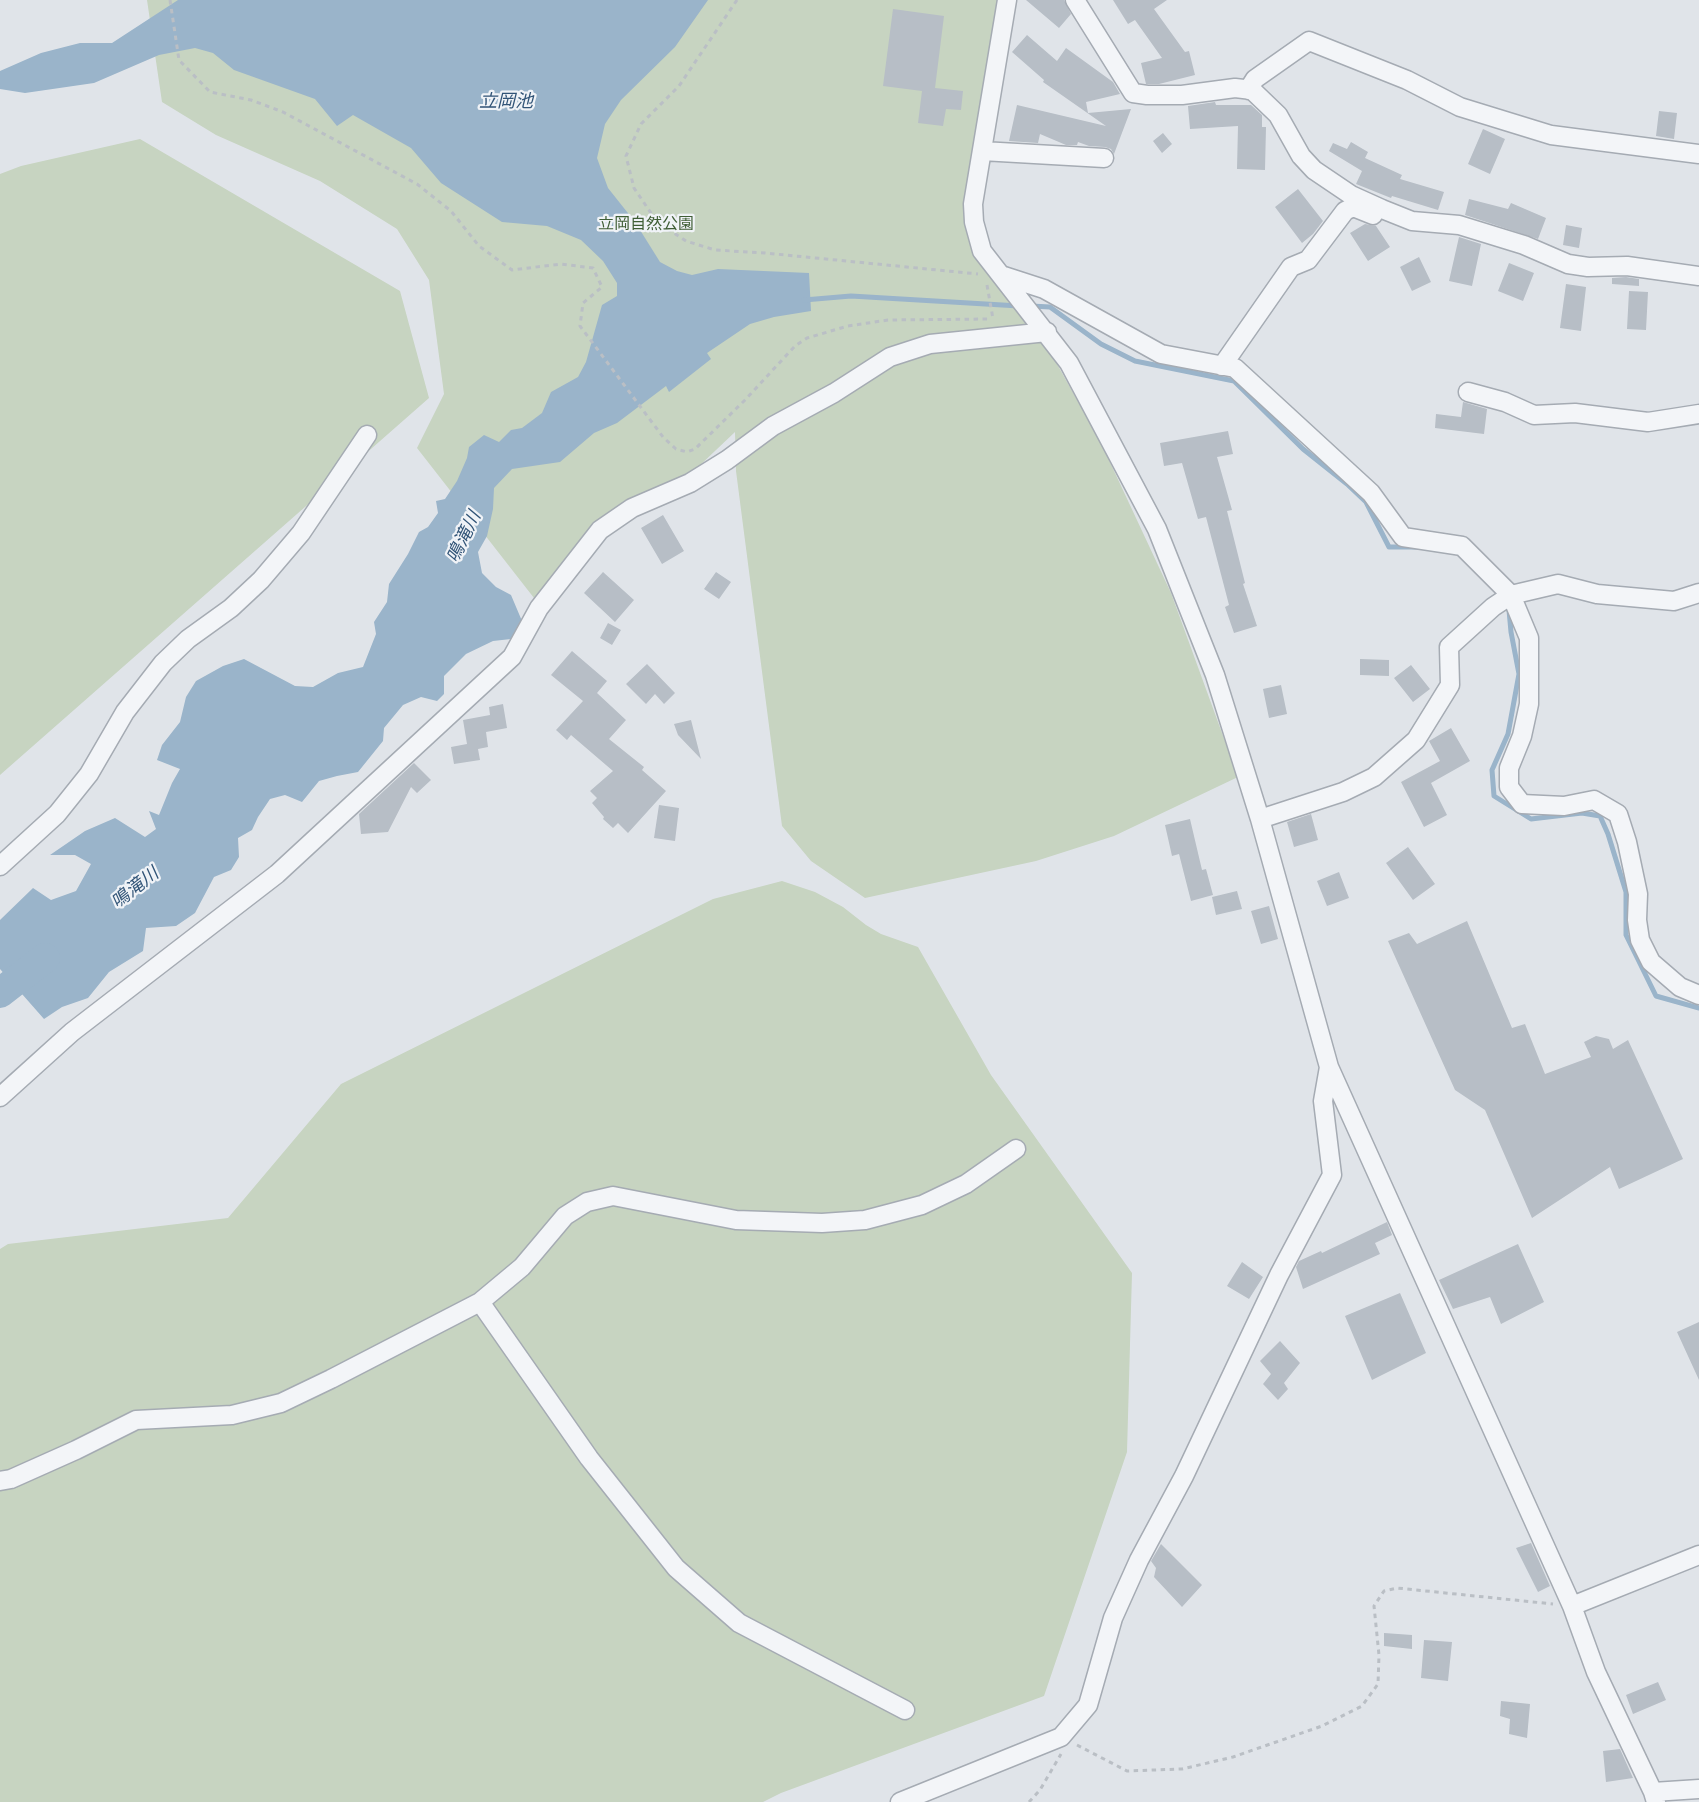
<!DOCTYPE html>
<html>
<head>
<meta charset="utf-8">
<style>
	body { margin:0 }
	canvas { display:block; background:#e0e4e9 }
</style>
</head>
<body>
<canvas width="1699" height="1802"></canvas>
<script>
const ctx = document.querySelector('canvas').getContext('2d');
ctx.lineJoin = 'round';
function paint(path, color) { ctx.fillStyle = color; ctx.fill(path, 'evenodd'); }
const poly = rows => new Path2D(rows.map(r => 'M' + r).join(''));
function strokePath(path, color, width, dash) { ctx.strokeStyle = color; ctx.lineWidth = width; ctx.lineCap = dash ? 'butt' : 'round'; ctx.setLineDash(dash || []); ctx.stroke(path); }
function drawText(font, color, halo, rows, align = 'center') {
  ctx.font = font + ' Raleway,"Noto Sans JP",sans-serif'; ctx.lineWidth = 4.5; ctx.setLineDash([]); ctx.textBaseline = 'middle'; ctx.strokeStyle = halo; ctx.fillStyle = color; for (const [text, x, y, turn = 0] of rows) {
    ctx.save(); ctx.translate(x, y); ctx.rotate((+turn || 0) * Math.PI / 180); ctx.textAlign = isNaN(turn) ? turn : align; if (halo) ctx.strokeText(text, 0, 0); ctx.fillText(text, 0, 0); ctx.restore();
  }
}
paint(poly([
	[147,0,997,0,964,210,969,240,1047,346,1101,443,1171,593,1238,777,1114,836,1036,861,865,898,811,861,782,826,736,471,735,432,696,469,663,488,534,598,417,448,444,394,429,280,397,229,320,181,216,135,162,102],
	[140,139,400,291,429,398,0,775,0,174,21,166],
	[782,881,815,892,843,907,866,925,881,934,918,947,991,1075,1132,1273,1127,1452,1044,1696,781,1793,763,1802,0,1802,0,1249,8,1244,228,1218,341,1084,713,899]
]), '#c7d4c1');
paint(poly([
	[178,0,708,0,675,47,621,100,605,124,597,158,608,188,635,222,660,262,677,271,692,275,718,269,809,273,811,311,774,317,750,324,707,353,711,359,669,392,666,386,617,423,594,433,560,462,512,469,494,488,493,509,487,536,478,552,482,573,496,587,511,595,522,621,511,639,493,641,466,654,444,676,444,694,437,701,421,697,403,705,384,728,383,741,358,772,337,776,319,781,302,802,285,795,270,799,258,817,252,830,238,838,239,857,231,870,214,877,195,913,176,926,146,928,143,951,109,972,88,998,62,1007,44,1019,0,969,0,920,33,888,51,900,76,891,91,864,75,855,50,855,85,831,115,818,145,837,156,829,149,811,159,815,172,783,180,769,157,760,162,745,180,722,186,697,196,681,223,666,244,659,295,686,313,687,338,673,363,667,376,634,374,622,387,602,389,584,408,554,419,532,428,527,438,513,436,501,445,499,457,481,467,458,469,447,484,435,499,442,511,430,522,428,542,413,551,392,578,377,586,362,602,305,617,296,617,283,603,261,581,240,547,226,502,222,441,183,411,148,353,115,337,126,315,99,234,70,213,53,195,48,159,55,94,83,25,93,0,89,0,71,41,53,80,43,112,43]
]), '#9ab4ca');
strokePath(poly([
	[804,300,851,296,1019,306],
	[1031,306,1050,307,1101,344,1135,361,1234,381,1303,449,1347,484,1366,502,1389,547,1418,547],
	[1509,610,1511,632,1519,674,1508,734,1492,770,1494,796,1531,819,1582,813,1600,816,1608,834,1626,892,1626,935,1656,996,1699,1008]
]), '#9ab4ca', 5);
strokePath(poly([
	[0,993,45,958]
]), '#9ab4ca', 30);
paint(poly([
	[1026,0,1064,0,1071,14,1059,28],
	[1113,0,1167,0,1154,9,1185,52,1189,51,1195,75,1159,84,1146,84,1141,63,1162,58,1135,20,1128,24],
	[893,9,944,16,935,88,963,91,961,110,946,109,943,126,918,123,922,91,883,86],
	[1027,35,1057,61,1066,48,1113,82,1120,94,1086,102,1088,113,1131,109,1114,154,1111,149,1105,147,1089,146,1078,142,1077,145,1066,145,1040,134,1038,143,1009,141,1017,105,1106,126,1043,82,1044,80,1012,52],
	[1215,102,1216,105,1251,105,1262,115,1262,127,1266,127,1265,170,1237,169,1238,126,1190,129,1188,106],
	[1659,111,1677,113,1674,139,1656,136],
	[1483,129,1505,139,1490,174,1468,164],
	[1163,133,1172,144,1162,153,1153,141],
	[1351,142,1368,152,1365,158,1402,175,1400,179,1444,192,1438,210,1392,196,1391,198,1356,184,1362,171,1329,151,1333,143,1347,149],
	[1298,189,1323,221,1313,234,1302,243,1275,207],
	[1469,199,1508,209,1511,203,1546,218,1538,239,1465,215],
	[1365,224,1376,226,1390,247,1368,261,1350,233],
	[1566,225,1582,228,1579,248,1563,245],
	[1459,237,1481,244,1472,286,1449,281],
	[1419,257,1431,282,1412,291,1400,267],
	[1509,263,1534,273,1523,301,1498,291],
	[1626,277,1639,279,1639,286,1612,284,1612,278],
	[1566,284,1586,287,1581,331,1560,328],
	[1629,291,1648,292,1646,330,1627,329],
	[1463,402,1487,409,1484,434,1435,428,1436,414,1461,417],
	[1228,431,1233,454,1217,457,1232,510,1227,511,1245,583,1243,584,1257,626,1234,633,1225,607,1229,605,1206,517,1198,519,1182,463,1164,466,1160,443],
	[663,515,684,551,662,564,641,528],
	[603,572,634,600,615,622,584,593],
	[716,572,731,582,719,599,704,589],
	[608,623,621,630,612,645,600,638],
	[572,651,607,681,597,693,626,720,609,739,644,767,642,770,666,791,628,833,618,823,613,828,603,819,604,817,592,803,597,798,590,791,613,771,571,735,567,740,556,730,583,701,551,675],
	[1360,659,1389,660,1389,676,1360,675],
	[647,664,675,693,664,704,655,694,646,704,626,684],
	[1411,665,1430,689,1413,702,1394,678],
	[1281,685,1287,714,1269,718,1263,689],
	[503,704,507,728,486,732,488,747,478,749,480,760,454,764,451,747,467,744,463,720,490,715,489,707],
	[691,720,701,759,678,735,674,724],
	[1451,728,1470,761,1431,783,1447,815,1424,827,1401,782,1440,761,1429,741],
	[414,763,431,780,417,793,411,787,388,832,361,834,359,814],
	[659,805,679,808,675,841,654,838],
	[1311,814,1318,840,1294,847,1287,822],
	[1190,819,1202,870,1206,869,1213,895,1191,901,1179,854,1172,856,1165,825],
	[1408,847,1435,884,1413,900,1386,863],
	[1339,872,1349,898,1327,906,1317,881],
	[1237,891,1242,909,1216,915,1212,897],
	[1269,906,1278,939,1261,944,1251,911],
	[1467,921,1512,1028,1525,1024,1545,1074,1591,1057,1584,1042,1596,1036,1609,1039,1613,1049,1628,1040,1683,1159,1619,1189,1610,1167,1532,1218,1485,1110,1455,1090,1388,941,1409,933,1417,944],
	[1387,1222,1392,1235,1375,1243,1380,1254,1303,1289,1296,1267,1299,1261,1321,1251,1322,1253],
	[1518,1244,1544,1302,1501,1324,1490,1297,1453,1309,1439,1280],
	[1242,1262,1263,1277,1249,1299,1227,1286],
	[1400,1293,1426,1353,1372,1380,1345,1316],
	[1699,1322,1699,1380,1677,1332],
	[1280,1341,1300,1363,1284,1383,1288,1389,1278,1400,1263,1384,1271,1374,1260,1361],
	[1531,1543,1550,1586,1538,1592,1516,1548],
	[1161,1544,1202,1585,1182,1607,1154,1577,1156,1568,1151,1561],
	[1384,1633,1412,1635,1412,1649,1384,1646],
	[1424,1640,1452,1642,1448,1681,1421,1678],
	[1658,1682,1666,1700,1633,1714,1626,1695],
	[1501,1701,1530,1704,1527,1738,1509,1734,1510,1719,1500,1716],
	[1620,1749,1633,1778,1606,1782,1603,1751]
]), '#b7bec6');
const minor = poly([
	[1007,0,973,204,974,222,982,251,1069,363,1157,529,1215,675,1260,819,1329,1067,1572,1606,1596,1672,1653,1792,1656,1802],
	[1075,0,1133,93,1147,95,1182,95,1235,88,1252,90,1278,115,1301,156,1314,170,1351,195,1382,209,1412,221,1459,225,1524,245,1568,264,1588,267,1627,266,1699,276],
	[1248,90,1255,79,1309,41,1407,80,1460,107,1551,135,1699,154],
	[982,151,1104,158],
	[1004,276,1044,289,1161,354,1235,368,1371,493,1403,537,1462,546,1511,595,1493,607,1449,647,1450,685,1416,740,1374,777,1343,792,1260,819],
	[1222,366,1291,267,1308,260,1345,211,1353,207,1373,215],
	[1468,392,1505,402,1534,415,1575,413,1648,422,1699,414],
	[1699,593,1674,601,1597,594,1558,584,1511,595,1529,638,1529,704,1522,736,1509,768,1509,787,1522,804,1564,806,1594,800,1618,814,1627,842,1638,894,1637,920,1640,940,1651,962,1680,987,1699,995],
	[0,866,57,814,89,774,125,712,163,663,188,639,231,608,261,580,301,533,367,435],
	[0,1097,72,1032,277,874,512,657,539,608,600,530,632,508,690,483,727,460,773,426,834,393,890,357,930,344,1047,332],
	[480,1302,589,1458,676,1568,739,1623,905,1710],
	[0,1481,11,1479,76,1450,136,1420,232,1415,281,1403,331,1379,480,1302,522,1267,565,1216,587,1202,613,1196,736,1220,822,1223,865,1220,922,1205,966,1184,1016,1149],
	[1572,1606,1699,1555],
	[1653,1792,1699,1789],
	[900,1802,1061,1737,1088,1705,1113,1618,1139,1560,1184,1476,1279,1275,1332,1175,1323,1101,1329,1067]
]);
strokePath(minor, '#a5abb3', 21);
strokePath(poly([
	[170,0,179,60,210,92,251,100,283,112,417,184,451,211,479,246,512,270,561,264,593,268,602,287,583,303,580,326,663,437,676,449,687,452,695,449,745,400,795,346,807,338,848,326,888,320,989,319],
	[737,0,679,86,641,124,626,156,634,188,657,222,686,241,715,250,765,253,978,274],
	[987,285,993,319],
	[1077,1745,1127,1771,1182,1769,1233,1757,1322,1726,1362,1706,1378,1684,1379,1655,1374,1606,1384,1591,1397,1588,1553,1604],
	[1029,1802,1040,1790,1061,1754]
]), '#babfc5', 3, [4.5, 4.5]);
strokePath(minor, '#f3f5f8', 18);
drawText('16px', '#3f5e35', '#f0f3f7', [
	["立岡自然公園",646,224]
]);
drawText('italic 18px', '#315477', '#f0f3f7', [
	["立岡池",506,102],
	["鳴滝川",464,537,-64],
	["鳴滝川",135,888,-38]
]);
</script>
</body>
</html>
